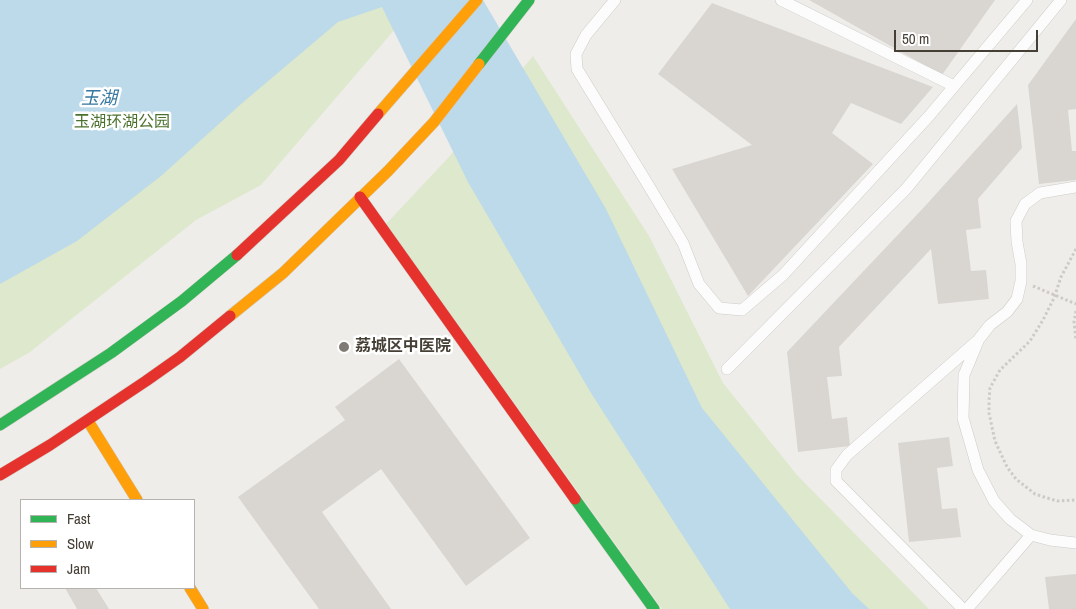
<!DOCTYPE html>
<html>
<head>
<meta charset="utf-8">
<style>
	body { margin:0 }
	#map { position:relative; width:1076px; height:609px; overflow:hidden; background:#efedea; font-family:"Archivo Narrow",sans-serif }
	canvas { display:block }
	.legend { position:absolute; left:20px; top:499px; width:175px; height:90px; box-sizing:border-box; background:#fff; border:1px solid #b5b2af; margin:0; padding:6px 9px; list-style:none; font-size:15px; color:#453f36 }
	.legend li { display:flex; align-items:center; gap:10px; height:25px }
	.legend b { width:25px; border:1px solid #b5b2af }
	.scale { position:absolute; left:894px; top:30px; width:144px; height:22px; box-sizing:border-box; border:2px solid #453f36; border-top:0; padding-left:6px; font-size:15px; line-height:18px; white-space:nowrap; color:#453f36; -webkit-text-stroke:4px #fff; paint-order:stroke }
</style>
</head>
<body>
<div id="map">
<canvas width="1076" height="609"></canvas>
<ul class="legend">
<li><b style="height:6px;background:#30b455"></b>Fast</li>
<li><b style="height:6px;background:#ff9f0a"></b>Slow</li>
<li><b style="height:6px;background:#e5322d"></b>Jam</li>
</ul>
<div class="scale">50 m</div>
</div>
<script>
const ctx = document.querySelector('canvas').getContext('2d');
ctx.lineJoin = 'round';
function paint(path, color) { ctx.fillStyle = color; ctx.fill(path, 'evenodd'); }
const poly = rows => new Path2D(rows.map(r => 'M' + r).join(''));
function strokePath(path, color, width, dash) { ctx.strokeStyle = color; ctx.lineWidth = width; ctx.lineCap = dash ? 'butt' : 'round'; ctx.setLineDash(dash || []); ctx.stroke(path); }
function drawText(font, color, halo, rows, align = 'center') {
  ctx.font = font + ' "Archivo Narrow","Noto Sans SC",sans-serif'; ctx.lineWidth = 5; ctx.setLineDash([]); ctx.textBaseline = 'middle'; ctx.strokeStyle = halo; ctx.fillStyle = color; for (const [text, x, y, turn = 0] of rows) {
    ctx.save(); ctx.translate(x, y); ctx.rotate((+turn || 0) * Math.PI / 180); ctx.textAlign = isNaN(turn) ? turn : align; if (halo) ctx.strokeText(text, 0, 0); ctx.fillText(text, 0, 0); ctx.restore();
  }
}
paint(poly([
	[0,0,420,0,261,185,196,220,30,352,0,369],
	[533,56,649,236,723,383,797,475,929,609,662,609,386,224,448,158]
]), '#dde8cc');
paint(poly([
	[0,0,483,0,606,209,702,408,852,593,869,609,730,609,591,393,468,182,382,7,338,22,241,104,161,176,77,241,0,284]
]), '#bddaeb');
paint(poly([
	[809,0,995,0,942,75],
	[712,3,933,87,901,124,851,103,832,133,873,164,748,296,672,169,752,145,658,74],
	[1076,19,1076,109,1068,110,1072,151,1076,151,1076,180,1039,184,1028,85],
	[1017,104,1022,148,978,199,981,228,966,230,971,271,986,270,989,299,938,304,931,249,839,347,842,376,827,377,832,419,847,417,850,446,798,452,787,352,926,205],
	[399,359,530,538,466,586,381,469,322,512,391,609,319,609,238,497,345,420,335,407],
	[949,437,953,466,937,468,942,509,957,508,961,537,909,542,898,443],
	[1076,574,1076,609,1049,609,1045,577],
	[65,588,96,588,109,609,77,609]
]), '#d9d6d2');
const lane = poly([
	[615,0,586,35,576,54,577,69,647,183,683,243,699,284,719,308,742,310,783,275,929,116,1027,0],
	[781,0,954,86],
	[1076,187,1040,193,1025,204,1016,221,1017,242,1021,264,1021,281,1017,299,1007,312,990,325,979,339,964,375,963,418,978,470,994,501,1010,519,1031,535,1050,540,1076,543],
	[727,369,906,189,1061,0],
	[963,609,836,481,836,470,847,455,976,342],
	[967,609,1031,535]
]);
const fast = poly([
	[479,64,529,0],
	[0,425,111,353,182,301,237,255],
	[575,499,654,609]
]);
const slow = poly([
	[378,114,477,0],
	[230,316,283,273,388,171,434,122,479,64],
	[88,421,137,500],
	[190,588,203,609]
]);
const jam = poly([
	[360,197,575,499],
	[237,255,339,160,378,114],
	[0,475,50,445,146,381,180,357,230,316]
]);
strokePath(lane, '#cdcbc7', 12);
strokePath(fast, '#cecac1', 12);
strokePath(slow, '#cecac1', 12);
strokePath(jam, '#cecac1', 12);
strokePath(poly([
	[1076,249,1061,277,1054,298,1043,320,1030,341,1000,370,990,388,989,401,989,413,995,441,1007,467,1016,479,1035,494,1044,497,1057,501,1076,500],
	[1033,286,1076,304],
	[1076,311,1074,322,1076,339]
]), '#cecbc7', 3, [2.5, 2.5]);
strokePath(lane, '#fdfcfc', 11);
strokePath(fast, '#30b455', 11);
strokePath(slow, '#ff9f0a', 11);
strokePath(jam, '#e5322d', 11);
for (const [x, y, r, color] of [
	[344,347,6,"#807c75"]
]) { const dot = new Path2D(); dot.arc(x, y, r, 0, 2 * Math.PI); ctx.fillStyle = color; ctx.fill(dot); strokePath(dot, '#fff', 2); }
drawText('16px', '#4a722e', '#fff', [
	["玉湖环湖公园",122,123]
]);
drawText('bold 16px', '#453f36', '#fff', [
	["荔城区中医院",355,347]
], 'left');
drawText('italic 18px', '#3678a1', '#fff', [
	["玉湖",99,99]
]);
</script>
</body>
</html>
